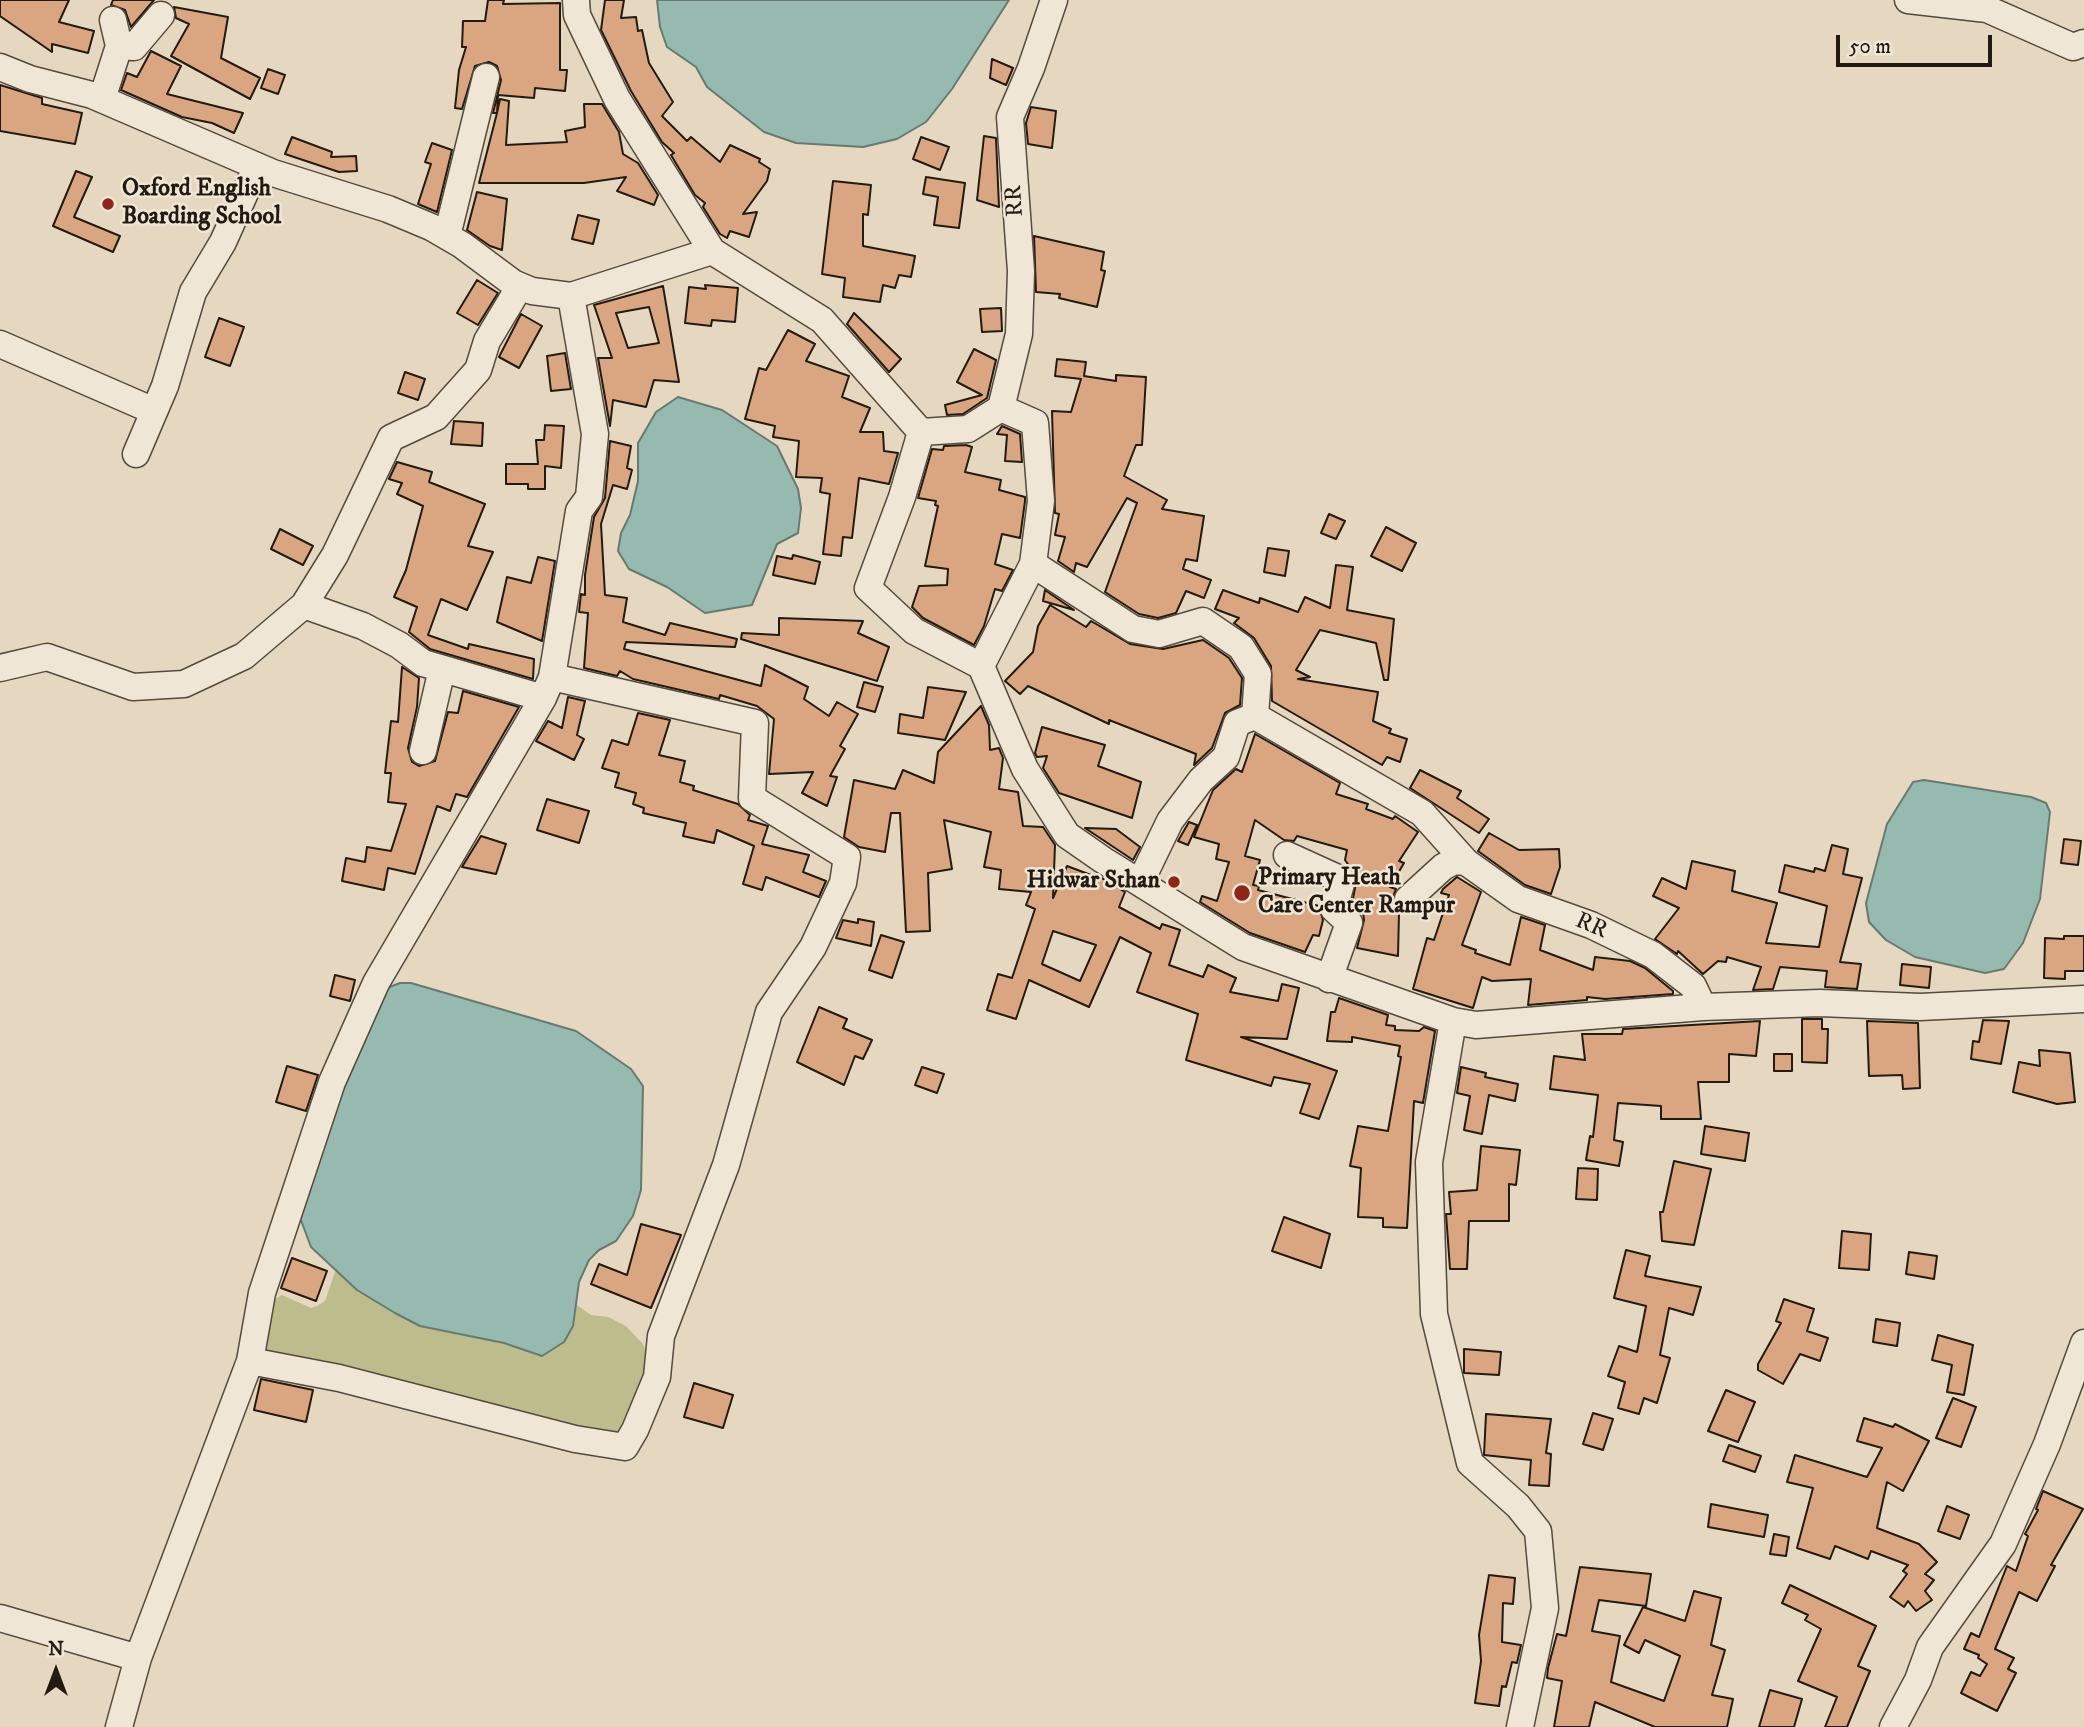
<!DOCTYPE html>
<html>
<head>
<meta charset="utf-8">
<style>
	body { margin:0 }
	#map { position:relative; width:2084px; height:1727px; overflow:hidden; background:#e6d8c0; font-family:"IM FELL DW Pica",serif }
	canvas { display:block }
	.north { position:absolute; left:21px; top:1636px; width:70px; height:70px; -webkit-text-stroke:5px #efe6d6; paint-order:stroke; rotate:0deg; font-size:19px; font-weight:700; line-height:28px; text-align:center; color:#231a11 }
	.north::after { content:''; display:block; margin:auto; width:24px; height:32px; background:#231a11; clip-path:polygon(50% 0,100% 100%,50% 72%,0 100%) }
	.scale { position:absolute; left:1836px; top:35px; width:156px; height:32px; box-sizing:border-box; border:4px solid #231a11; border-top:0; padding-left:9px; font-size:21px; line-height:24px; white-space:nowrap; color:#231a11; -webkit-text-stroke:5px #efe6d6; paint-order:stroke }
</style>
</head>
<body>
<div id="map">
<canvas width="2084" height="1727"></canvas>
<div class="north">N</div>
<div class="scale">50 m</div>
</div>
<script>
const ctx = document.querySelector('canvas').getContext('2d');
ctx.lineJoin = 'round';
function paint(path, color) { ctx.fillStyle = color; ctx.fill(path, 'evenodd'); }
const poly = rows => new Path2D(rows.map(r => 'M' + r).join(''));
function strokePath(path, color, width, dash) { ctx.strokeStyle = color; ctx.lineWidth = width; ctx.lineCap = dash ? 'butt' : 'round'; ctx.setLineDash(dash || []); ctx.stroke(path); }
function drawText(font, color, halo, rows, align = 'center') {
  ctx.font = font + ' "IM FELL DW Pica",serif'; ctx.lineWidth = 5; ctx.setLineDash([]); ctx.textBaseline = 'middle'; ctx.strokeStyle = halo; ctx.fillStyle = color; for (const [text, x, y, turn = 0] of rows) {
    ctx.save(); ctx.translate(x, y); ctx.rotate((+turn || 0) * Math.PI / 180); ctx.textAlign = isNaN(turn) ? turn : align; if (halo) ctx.strokeText(text, 0, 0); ctx.fillText(text, 0, 0); ctx.restore();
  }
}
paint(poly([
	[336,1269,357,1290,420,1326,504,1343,542,1356,573,1326,577,1305,591,1315,608,1317,626,1326,643,1344,651,1367,617,1447,262,1353,273,1300,282,1295,311,1308,317,1306,325,1301]
]), '#bdbc8d');
const water = poly([
	[657,0,1009,0,952,89,926,122,897,139,863,147,796,143,764,132,707,87,696,67,667,47,660,27,657,0],
	[678,397,722,410,777,446,798,489,801,508,798,533,777,544,752,605,705,613,667,587,629,569,618,551,621,533,630,515,638,481,638,443,656,412,678,397],
	[1924,780,2031,797,2046,803,2050,812,2040,899,2023,943,2004,969,1985,973,1915,957,1886,940,1869,922,1866,903,1887,824,1913,782,1924,780],
	[400,983,411,983,576,1031,631,1069,643,1086,641,1190,633,1216,616,1241,599,1250,589,1260,579,1282,573,1326,564,1342,542,1356,504,1343,420,1326,395,1313,357,1290,311,1247,299,1215,350,1058,384,989,400,983]
]);
paint(water, '#96bab0');
strokePath(water, '#687a70', 2);
const building = poly([
	[0,0,69,0,59,22,94,31,88,53,52,44,52,52,0,16,0,0],
	[113,0,154,0,131,27,125,10,111,5,113,0],
	[488,0,504,0,503,4,560,3,560,70,567,70,565,91,535,88,534,98,498,95,497,113,500,99,509,101,506,145,567,142,565,131,585,127,584,104,602,104,619,132,623,154,638,163,658,195,654,205,617,191,626,177,584,183,479,183,497,113,493,113,501,80,497,66,489,62,475,66,462,109,455,108,459,70,466,47,462,47,463,21,485,21,488,0],
	[605,0,624,0,621,18,636,17,638,31,642,30,649,63,673,102,662,116,687,141,691,137,720,162,730,145,760,159,759,162,770,169,767,181,743,214,757,212,749,237,730,231,727,238,720,234,703,207,705,203,695,195,671,155,674,153,662,142,631,91,601,30,605,0],
	[174,7,228,17,221,58,260,78,250,99,171,56,189,24,176,18,174,7],
	[151,51,181,66,167,94,243,113,234,133,212,123,182,117,121,90,127,73,137,77,151,51],
	[992,59,1013,68,1006,85,990,78,992,59],
	[268,69,285,75,278,94,261,88,268,69],
	[0,85,42,98,42,104,82,113,75,144,0,131,0,85],
	[1031,107,1056,111,1052,148,1028,144,1026,123,1031,107],
	[984,136,996,138,999,207,977,200,984,136],
	[292,137,332,152,331,157,356,156,357,171,339,172,285,154,292,137],
	[921,137,949,147,940,170,913,159,921,137],
	[432,143,452,150,437,212,418,204,431,164,425,162,432,143],
	[76,171,92,177,74,217,120,236,113,252,53,226,76,171],
	[926,177,965,183,959,228,934,225,938,197,923,194,926,177],
	[833,181,871,185,868,215,863,214,863,246,915,256,911,277,899,275,895,288,883,285,880,302,843,297,845,278,822,274,833,181],
	[477,192,507,199,502,250,490,246,467,230,477,192],
	[578,215,599,220,593,244,572,239,578,215],
	[1034,236,1104,252,1101,270,1105,271,1097,307,1059,298,1060,294,1036,292,1034,236],
	[477,280,498,293,478,325,457,313,477,280],
	[705,285,738,288,735,322,712,320,711,326,685,323,689,287,706,289,705,285],
	[663,286,679,382,654,380,646,407,613,400,610,426,598,358,612,358,594,305,663,286],
	[649,307,659,343,628,348,616,313,649,307],
	[1001,308,1002,331,982,332,980,309,1001,308],
	[854,313,901,359,889,372,847,324,854,313],
	[521,314,542,326,519,368,499,357,521,314],
	[219,318,244,327,230,366,205,357,219,318],
	[788,330,815,344,806,361,849,376,842,397,870,408,860,432,883,432,884,451,898,453,889,484,859,478,852,538,843,537,841,556,823,554,830,494,820,492,822,478,796,477,799,441,773,437,775,426,745,419,759,368,766,370,788,330],
	[974,349,996,360,987,398,963,414,947,415,945,405,982,395,957,382,974,349],
	[565,353,571,389,551,391,547,356,565,353],
	[1057,359,1086,362,1084,376,1116,381,1116,375,1146,377,1142,445,1136,445,1124,476,1167,500,1162,509,1204,516,1197,561,1186,559,1183,569,1211,580,1204,598,1186,591,1176,613,1158,618,1139,614,1105,592,1137,503,1127,498,1087,567,1076,563,1074,572,1058,561,1065,537,1055,535,1059,514,1055,513,1052,411,1071,412,1081,379,1055,376,1057,359],
	[405,372,425,379,418,400,398,393,405,372],
	[454,421,483,423,482,446,451,444,454,421],
	[545,425,564,426,561,468,545,466,545,489,528,489,528,484,506,484,506,464,538,464,536,440,544,440,545,425],
	[1002,426,1020,434,1022,462,1005,461,1007,435,997,434,1002,426],
	[610,441,631,446,627,468,632,470,627,489,613,485,601,524,605,595,627,598,623,622,665,635,670,623,737,639,735,647,626,642,624,649,761,686,765,665,808,687,804,699,829,716,837,702,858,714,840,746,845,749,830,776,837,777,827,806,802,793,813,772,769,774,774,719,757,706,720,695,719,699,633,679,620,671,617,676,584,668,588,613,579,612,581,594,585,595,585,575,594,517,605,498,610,441],
	[966,445,972,447,965,472,1001,480,999,490,1025,497,1025,501,1020,538,1002,534,995,564,1013,570,1002,591,995,589,984,626,974,645,923,618,912,607,919,586,947,585,948,569,925,566,938,506,935,505,936,501,918,498,932,449,943,450,944,446,966,445],
	[397,462,432,472,429,482,485,504,468,546,493,552,467,610,441,599,428,635,468,649,469,644,534,659,533,679,430,649,409,632,417,607,394,597,406,570,423,506,397,494,402,483,389,479,397,462],
	[1329,514,1345,521,1336,539,1321,533,1329,514],
	[1386,527,1416,543,1402,571,1371,556,1386,527],
	[280,529,313,546,303,565,271,549,280,529],
	[1268,548,1289,551,1285,576,1264,572,1268,548],
	[793,555,820,562,815,584,773,575,777,556,792,559,793,555],
	[538,557,555,561,542,641,497,622,507,577,531,583,538,557],
	[1336,565,1353,567,1347,610,1394,619,1388,680,1384,680,1376,643,1320,630,1296,670,1310,677,1298,679,1378,692,1373,721,1391,729,1389,733,1407,739,1400,762,1387,757,1382,765,1272,701,1271,666,1254,638,1234,623,1239,618,1215,609,1223,590,1259,603,1260,598,1298,612,1305,597,1330,608,1336,565],
	[1045,590,1074,610,1043,601,1045,590],
	[1050,605,1086,627,1091,621,1130,644,1163,649,1203,640,1229,658,1242,678,1240,705,1225,713,1212,748,1194,765,1196,754,1109,720,1109,724,1028,686,1020,694,1005,681,1033,652,1038,626,1050,605],
	[779,618,863,621,858,633,889,647,877,681,741,639,742,633,779,635,779,618],
	[402,667,419,678,417,707,408,748,412,762,419,766,435,761,448,712,458,713,463,691,519,707,467,797,456,794,450,811,437,806,415,874,388,868,384,890,342,881,346,858,365,862,367,847,391,851,406,804,388,802,391,773,385,773,391,721,398,722,402,667],
	[864,682,883,687,875,712,857,707,864,682],
	[928,687,966,692,945,740,898,733,900,714,923,718,928,687],
	[568,697,585,701,577,735,584,739,574,760,536,741,548,721,562,728,568,697],
	[981,706,989,725,990,750,999,748,1003,758,999,789,1018,792,1023,826,1043,827,1055,845,1053,898,1067,866,1091,875,1095,874,1125,892,1119,907,1160,929,1162,924,1180,930,1169,965,1203,977,1208,965,1236,978,1230,992,1278,1001,1282,984,1299,988,1287,1039,1241,1037,1337,1071,1319,1119,1300,1113,1310,1084,1274,1077,1271,1086,1186,1060,1198,1014,1137,992,1151,953,1120,937,1089,1007,1029,980,1016,1019,987,1010,998,974,1012,978,1035,909,1026,905,1031,892,999,889,1001,870,984,867,991,832,944,820,952,869,928,873,930,931,906,932,900,813,891,813,885,852,859,847,844,837,854,780,895,789,903,770,934,783,938,752,981,706],
	[1053,931,1096,945,1080,981,1042,964,1053,931],
	[638,713,670,720,659,755,685,761,680,782,694,786,693,790,738,804,750,815,748,820,768,826,762,844,809,855,803,872,826,881,819,897,766,877,762,890,743,884,754,846,717,830,714,843,683,836,686,823,643,813,644,808,633,804,636,793,615,787,619,773,602,768,612,740,628,745,638,713],
	[1042,727,1105,745,1098,766,1141,782,1132,818,1059,793,1043,768,1047,756,1037,757,1035,753,1042,727],
	[1255,734,1340,783,1336,794,1368,804,1366,809,1393,819,1395,816,1418,832,1399,861,1404,863,1390,887,1396,889,1387,912,1399,913,1398,956,1357,948,1364,920,1363,912,1352,904,1357,877,1345,860,1347,850,1297,836,1294,841,1284,840,1255,820,1245,856,1260,860,1253,885,1259,886,1258,890,1319,906,1323,920,1319,936,1313,935,1305,952,1250,933,1200,902,1202,896,1217,901,1229,862,1216,859,1219,844,1194,837,1213,790,1236,769,1242,772,1255,734],
	[1420,770,1461,791,1457,798,1489,819,1479,833,1410,788,1420,770],
	[547,799,589,811,579,843,537,830,547,799],
	[1189,822,1197,825,1188,845,1178,841,1189,822],
	[1085,828,1116,829,1140,847,1133,860,1085,828],
	[1489,833,1519,850,1559,849,1560,867,1551,894,1525,885,1478,851,1489,833],
	[481,836,506,844,496,874,462,867,481,836],
	[2064,839,2081,841,2078,865,2061,863,2064,839],
	[1832,845,1848,849,1843,874,1862,878,1840,962,1861,964,1857,989,1825,987,1827,971,1780,967,1773,989,1753,990,1761,967,1727,957,1726,962,1718,961,1703,974,1678,951,1677,954,1655,939,1679,908,1653,896,1662,878,1686,889,1692,861,1735,871,1732,891,1777,903,1766,943,1819,947,1827,906,1779,892,1785,865,1814,872,1815,868,1825,871,1832,845],
	[1457,877,1481,892,1462,945,1476,950,1475,953,1510,965,1521,917,1545,925,1540,950,1593,970,1595,957,1630,961,1645,968,1673,991,1673,994,1605,999,1587,997,1587,1000,1528,1005,1531,979,1492,981,1482,977,1473,1008,1413,989,1427,938,1434,940,1449,895,1441,893,1443,889,1457,877],
	[858,919,874,922,871,946,836,938,843,920,858,923,858,919],
	[881,935,904,942,892,978,869,970,881,935],
	[2064,936,2084,936,2084,971,2065,971,2065,979,2044,978,2045,938,2064,939,2064,936],
	[1902,964,1931,967,1929,988,1900,985,1902,964],
	[335,975,355,980,350,1001,330,996,335,975],
	[1339,998,1388,1015,1386,1025,1395,1026,1395,1030,1419,1031,1424,1027,1435,1031,1423,1103,1414,1101,1407,1228,1383,1227,1383,1218,1358,1217,1361,1168,1350,1166,1358,1126,1388,1131,1401,1057,1398,1056,1400,1046,1352,1037,1352,1042,1327,1041,1331,1012,1335,1012,1339,998],
	[819,1007,847,1019,843,1028,872,1040,863,1059,855,1056,844,1085,797,1062,819,1007],
	[1802,1019,1822,1019,1822,1029,1828,1029,1827,1063,1802,1062,1802,1019],
	[1983,1020,2009,1021,2001,1064,1971,1059,1973,1041,1979,1042,1983,1020],
	[1760,1021,1756,1056,1729,1054,1729,1082,1698,1082,1701,1119,1661,1119,1661,1106,1618,1103,1614,1140,1623,1142,1619,1166,1586,1160,1590,1136,1593,1137,1598,1095,1550,1089,1554,1056,1585,1060,1582,1034,1622,1034,1623,1029,1760,1021],
	[1867,1021,1918,1023,1920,1088,1903,1089,1902,1075,1869,1076,1867,1021],
	[2039,1050,2070,1053,2075,1102,2057,1104,2013,1092,2019,1062,2040,1066,2039,1050],
	[1774,1054,1792,1054,1792,1071,1774,1071,1774,1054],
	[287,1066,318,1075,306,1111,276,1102,287,1066],
	[922,1067,944,1074,937,1093,915,1085,922,1067],
	[1461,1067,1486,1073,1485,1077,1518,1084,1515,1101,1489,1095,1482,1134,1464,1130,1470,1096,1457,1093,1461,1067],
	[1705,1126,1749,1133,1745,1161,1701,1154,1705,1126],
	[1481,1146,1520,1150,1516,1185,1509,1184,1509,1221,1469,1221,1467,1269,1450,1269,1446,1214,1451,1214,1449,1192,1477,1190,1481,1146],
	[1674,1161,1711,1169,1694,1245,1662,1241,1660,1212,1663,1212,1674,1161],
	[1578,1168,1598,1169,1597,1200,1576,1199,1578,1168],
	[1284,1217,1330,1234,1321,1268,1272,1251,1284,1217],
	[641,1224,681,1235,651,1308,591,1284,599,1264,627,1275,641,1224],
	[1842,1231,1871,1234,1869,1270,1839,1268,1842,1231],
	[1626,1250,1650,1256,1645,1276,1701,1287,1693,1315,1669,1308,1660,1355,1670,1358,1657,1403,1644,1398,1639,1414,1618,1408,1625,1382,1608,1376,1619,1346,1637,1352,1646,1306,1614,1298,1626,1250],
	[1909,1252,1937,1256,1934,1279,1906,1274,1909,1252],
	[292,1258,327,1271,316,1301,281,1288,292,1258],
	[1784,1299,1814,1309,1807,1331,1828,1338,1820,1361,1800,1354,1783,1384,1758,1370,1758,1364,1781,1323,1776,1321,1784,1299],
	[1876,1319,1900,1323,1897,1346,1873,1342,1876,1319],
	[1938,1335,1973,1345,1964,1395,1947,1392,1952,1365,1932,1360,1938,1335],
	[1464,1349,1501,1352,1499,1375,1464,1373,1464,1349],
	[261,1379,313,1390,306,1422,254,1410,261,1379],
	[694,1383,733,1395,723,1428,684,1417,694,1383],
	[1726,1390,1755,1402,1738,1442,1708,1431,1726,1390],
	[1953,1398,1976,1407,1961,1447,1936,1438,1953,1398],
	[1593,1413,1613,1419,1603,1450,1583,1444,1593,1413],
	[1486,1414,1551,1419,1546,1453,1551,1454,1549,1486,1529,1485,1531,1460,1484,1455,1486,1414],
	[1864,1418,1893,1427,1895,1424,1929,1441,1903,1491,1887,1482,1877,1528,1919,1544,1937,1562,1925,1574,1934,1580,1925,1591,1932,1600,1916,1611,1908,1601,1904,1607,1890,1597,1907,1574,1903,1571,1908,1565,1871,1551,1868,1559,1835,1546,1830,1559,1797,1548,1813,1488,1787,1482,1795,1455,1867,1477,1882,1448,1857,1441,1864,1418],
	[1729,1445,1761,1456,1755,1472,1723,1461,1729,1445],
	[2043,1491,2083,1509,2051,1565,2055,1566,2037,1601,2019,1592,1995,1649,2014,1658,2008,1669,2016,1673,1997,1711,1961,1693,1971,1672,1980,1676,1987,1664,1978,1658,1979,1655,1964,1649,1971,1633,1979,1637,2007,1566,2016,1571,2028,1536,2025,1534,2038,1510,2036,1509,2043,1491],
	[1711,1504,1768,1515,1764,1537,1708,1527,1711,1504],
	[1947,1506,1969,1515,1960,1539,1938,1531,1947,1506],
	[1774,1534,1789,1537,1786,1556,1770,1554,1774,1534],
	[1580,1567,1651,1574,1646,1606,1599,1600,1592,1631,1620,1636,1611,1682,1664,1701,1680,1656,1645,1640,1639,1653,1624,1645,1643,1607,1685,1621,1694,1591,1721,1598,1711,1645,1725,1650,1712,1695,1733,1699,1727,1727,1655,1727,1595,1702,1589,1727,1554,1727,1562,1681,1547,1678,1548,1668,1557,1634,1566,1636,1580,1567],
	[1489,1575,1515,1578,1513,1604,1503,1603,1502,1642,1521,1645,1517,1663,1512,1662,1506,1687,1502,1686,1499,1706,1475,1703,1481,1661,1479,1635,1489,1575],
	[1790,1585,1876,1626,1858,1666,1870,1671,1847,1727,1825,1727,1837,1697,1798,1681,1821,1629,1805,1620,1808,1615,1782,1603,1790,1585],
	[1770,1690,1802,1699,1794,1727,1759,1727,1770,1690]
]);
paint(building, '#daa581');
strokePath(building, '#231a11', 2);
const minor = poly([
	[576,0,577,15,617,99,712,251,822,320,921,432,902,497,868,588,914,631,981,666,1025,769,1067,835,1103,860,1243,947,1453,1021,1476,1025,1703,1007,1820,1003,1920,1007,2084,999],
	[1908,0,1987,9,2073,47,2084,43],
	[119,46,134,47,161,15],
	[0,67,30,79,92,95,273,173,388,209,431,227,462,245,513,283,532,291,571,296,712,251],
	[102,99,119,46,113,20],
	[447,236,486,77],
	[0,344,154,411],
	[921,432,968,429,1001,408,1019,334,1021,271,1010,117,1031,68,1054,0],
	[136,454,165,386,193,292,223,242,257,166],
	[1033,564,1133,629,1159,634,1203,621,1241,647,1258,674,1255,716,1422,813,1466,862,1454,861,1443,867,1408,899],
	[304,605,335,555,391,438,436,417,478,370,487,341,520,286],
	[981,666,1033,564,1041,501,1035,423,1001,408],
	[0,668,47,657,133,687,184,684,244,656,304,605,363,626,399,645,423,663,543,698],
	[423,751,442,669],
	[1287,855,1342,880,1334,909,1349,923,1329,979],
	[1466,862,1518,899,1591,925,1653,955,1693,986,1703,1007],
	[1140,883,1170,821,1201,780,1226,757,1237,723,1255,716],
	[1453,1021,1429,1162,1434,1314,1470,1463,1518,1506,1538,1531,1545,1608,1520,1727],
	[250,1361,339,1378,575,1439,625,1447,635,1430,657,1377,661,1336,726,1165,769,1012,813,947,843,883,847,857,752,798,755,723,552,677],
	[0,1618,138,1658],
	[119,1727,138,1658,250,1361,262,1293,332,1082,376,983,543,698,552,677,579,511,589,497,595,434,571,296],
	[1893,1727,1918,1680,1930,1647,2003,1544,2047,1444,2084,1343]
]);
strokePath(minor, '#544a3d', 29);
strokePath(minor, '#efe6d6', 26);
for (const [x, y, r, color] of [
	[108,204,7,"#8f2418"],
	[1174,882,7,"#8f2418"],
	[1242,893,9,"#8f2418"]
]) { const dot = new Path2D(); dot.arc(x, y, r, 0, 2 * Math.PI); ctx.fillStyle = color; ctx.fill(dot); strokePath(dot, '#efe6d6', 2.5); }
drawText('bold 24px', '#231a11', '#efe6d6', [
	["Oxford English",122,190],
	["Boarding School",122,218],
	["Primary Heath",1258,879],
	["Care Center Rampur",1258,907],
	["Hidwar Sthan",1160,882,"right"]
], 'left');
drawText('24px', '#231a11', '#efe6d6', [
	["RR",1016,201,-94],
	["RR",1591,927,23]
]);
</script>
</body>
</html>
